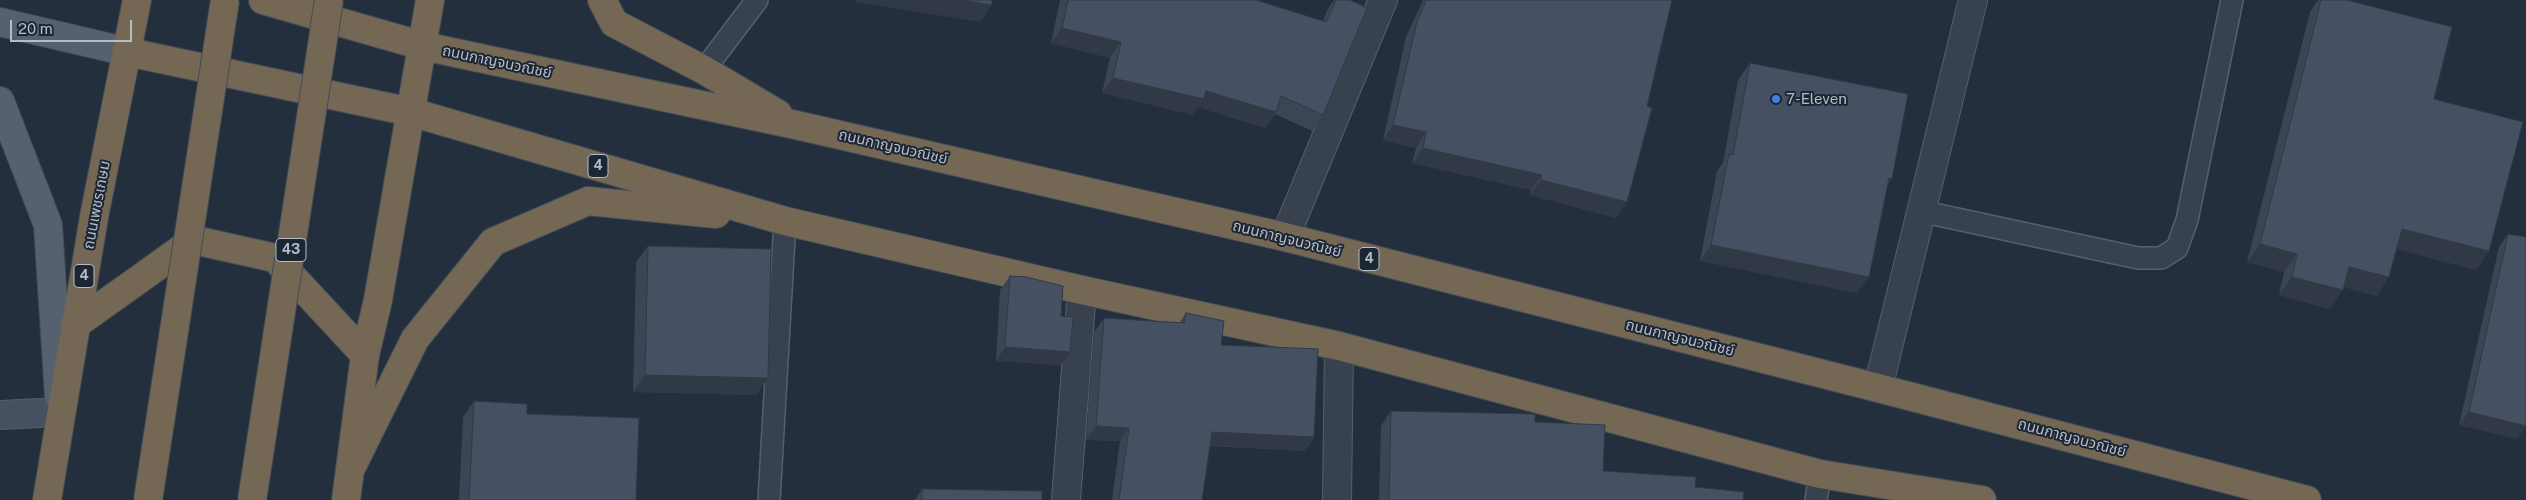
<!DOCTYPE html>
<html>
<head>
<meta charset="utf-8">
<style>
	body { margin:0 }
	#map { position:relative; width:2526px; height:500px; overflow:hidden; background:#242f3e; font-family:"Public Sans",sans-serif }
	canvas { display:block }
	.scale { position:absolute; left:10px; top:20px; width:122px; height:22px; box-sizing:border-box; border:2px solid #b4bcc9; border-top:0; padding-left:6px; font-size:15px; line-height:18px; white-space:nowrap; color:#b4bcc9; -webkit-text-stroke:4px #1d2633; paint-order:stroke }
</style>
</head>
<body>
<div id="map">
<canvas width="2526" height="500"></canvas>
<div class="scale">20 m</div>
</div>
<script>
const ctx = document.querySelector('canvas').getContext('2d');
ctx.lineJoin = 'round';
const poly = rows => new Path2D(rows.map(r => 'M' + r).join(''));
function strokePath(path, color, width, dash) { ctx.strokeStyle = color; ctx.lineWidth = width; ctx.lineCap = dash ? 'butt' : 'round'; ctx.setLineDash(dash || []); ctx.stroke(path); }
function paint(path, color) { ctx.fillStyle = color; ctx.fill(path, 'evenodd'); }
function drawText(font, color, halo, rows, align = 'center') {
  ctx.font = font + ' "Public Sans","Noto Sans Thai",sans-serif'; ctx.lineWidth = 4; ctx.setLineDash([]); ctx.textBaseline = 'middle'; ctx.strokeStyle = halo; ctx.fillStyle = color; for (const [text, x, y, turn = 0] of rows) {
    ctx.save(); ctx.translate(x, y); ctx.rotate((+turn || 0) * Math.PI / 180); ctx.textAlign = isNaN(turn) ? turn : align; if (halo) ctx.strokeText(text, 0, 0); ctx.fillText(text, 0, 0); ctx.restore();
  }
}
const lane = poly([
	[704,70,757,0],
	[1920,211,2138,258,2161,258,2177,248,2187,220,2232,0],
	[769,500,785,221],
	[1816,500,1820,474]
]);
const street = poly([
	[1285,237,1383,0],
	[1878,388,1973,0],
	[1066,500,1082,290],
	[1337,500,1339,346]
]);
const secondary = poly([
	[0,415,61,412]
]);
const primary = poly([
	[0,22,128,52],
	[0,101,48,225,59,396]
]);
const highway = poly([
	[263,0,423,46,796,125,1285,237,1878,388,2307,500],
	[602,0,614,23,704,70,778,114],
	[128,52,411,112,785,221,1082,290,1339,346,1820,474,1982,500],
	[75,325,194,240,275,258,365,355],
	[350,470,415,339,493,242,588,201,716,214],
	[47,500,94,217,137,0],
	[346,500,365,355,378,300,430,0]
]);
strokePath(lane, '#565f6c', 24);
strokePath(street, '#565f6c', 30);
strokePath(secondary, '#565f6c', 30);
strokePath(primary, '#414a57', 30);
strokePath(highway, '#434c59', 30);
strokePath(lane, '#38414e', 21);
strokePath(street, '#38414e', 28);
strokePath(secondary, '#465061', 28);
strokePath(primary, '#56606e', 28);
strokePath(highway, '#746855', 28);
const highwayBridge = poly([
	[148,500,225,0],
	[252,500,329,0]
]);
strokePath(highwayBridge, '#434c59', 30, []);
strokePath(highwayBridge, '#746855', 28);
paint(poly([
	[1060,0,1256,0,1323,21,1327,10,1334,0,1350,0,1323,115,1312,131,1275,114,1265,128,1198,107,1193,115,1102,93,1110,58,1051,43],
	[1423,0,1672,0,1647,106,1627,202,1616,218,1530,195,1531,190,1412,163,1416,148,1383,140,1406,37],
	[2318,0,2347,0,2434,99,2489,251,2476,270,2397,249,2377,296,2344,287,2330,309,2279,295,2284,272,2247,262,2310,12],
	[1750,63,1887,186,1857,293,1700,261,1717,171,1723,163,1738,80],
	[2508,234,2517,439,2459,425,2499,247],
	[648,246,768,378,756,395,633,392,636,262],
	[1010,276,1061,316,1070,352,1061,365,996,361,1000,290],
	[1186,313,1221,345,1314,437,1305,451,1210,446,1202,500,1112,500,1120,441,1086,440,1094,332,1104,318,1179,323],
	[474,401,527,414,636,500,459,500,463,417],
	[1391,411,1535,422,1603,471,1695,487,1743,500,1379,500,1381,426],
	[922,489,1042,500,915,500]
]), '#3b4654');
paint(poly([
	[857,0,960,0,992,5,980,22,855,2],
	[1062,28,1121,42,1110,58,1051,43],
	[1113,78,1206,91,1276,112,1265,128,1198,107,1193,115,1102,93],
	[1393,125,1426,132,1416,148,1383,140],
	[1423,148,1542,175,1531,190,1412,163],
	[1889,178,1892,179,1880,196],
	[1541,180,1627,202,1616,218,1530,195],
	[2402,229,2489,251,2476,270,2389,247],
	[2260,244,2297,254,2284,272,2247,262],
	[1711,245,1869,277,1857,293,1700,261],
	[2349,267,2389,277,2377,296,2336,285],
	[2292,277,2343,290,2330,309,2279,295],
	[1005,347,1070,352,1061,365,996,361],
	[645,375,768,378,756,395,633,392],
	[2469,412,2526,426,2526,427,2517,439,2459,425],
	[1096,426,1129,428,1120,441,1086,440],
	[1212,432,1314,437,1305,451,1203,445]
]), '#303945');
const building = poly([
	[960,0,992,0,992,5,960,0],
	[1068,0,1256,0,1326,22,1336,0,1350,0,1367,8,1323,115,1281,96,1276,112,1206,91,1204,99,1113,78,1121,42,1062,28,1068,0],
	[1426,0,1672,0,1647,106,1652,108,1627,202,1541,180,1542,175,1423,148,1426,132,1393,125,1417,22,1426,0],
	[2321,0,2347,0,2452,27,2434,99,2523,122,2489,251,2402,229,2389,277,2349,267,2343,290,2292,277,2297,254,2260,244,2321,0],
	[1750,63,1908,94,1892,179,1889,178,1869,277,1711,245,1729,154,1733,155,1750,63],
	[2508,234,2526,237,2526,426,2469,412,2508,234],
	[648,246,771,249,768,378,645,375,648,246],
	[1010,276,1026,277,1063,286,1061,316,1073,317,1070,352,1005,347,1010,276],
	[1186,313,1224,321,1221,345,1318,349,1314,437,1212,432,1202,500,1119,500,1129,428,1096,426,1104,318,1184,323,1186,313],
	[474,401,527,404,527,414,639,418,636,500,469,500,474,401],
	[1391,411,1535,414,1535,422,1605,425,1603,471,1696,477,1695,487,1744,492,1743,500,1389,500,1391,411],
	[922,489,1042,491,1042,500,922,500,922,489]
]);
paint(building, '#455162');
strokePath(building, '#303945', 1);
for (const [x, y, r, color] of [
	[1776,99,5,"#3f7fe0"]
]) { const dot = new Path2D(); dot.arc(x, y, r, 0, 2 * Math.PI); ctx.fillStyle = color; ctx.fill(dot); strokePath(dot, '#1d2633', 2); }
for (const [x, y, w] of [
	[598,166,20],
	[291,250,30],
	[1369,259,20],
	[84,276,20]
]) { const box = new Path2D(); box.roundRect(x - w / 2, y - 11.5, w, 23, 4); ctx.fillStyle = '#1d2633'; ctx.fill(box); strokePath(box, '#b4bcc9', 1); }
drawText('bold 14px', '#b4bcc9', null, [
	["4",598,166],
	["43",291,250],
	["4",1369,259],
	["4",84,276]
]);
drawText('15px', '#b4bcc9', '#1d2633', [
	["ถนนกาญจนวณิชย์",497,62,12],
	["ถนนกาญจนวณิชย์",893,147,13],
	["ถนนเพชรเกษม",97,205,-79],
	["ถนนกาญจนวณิชย์",1287,239,14],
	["ถนนกาญจนวณิชย์",1680,338,14],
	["ถนนกาญจนวณิชย์",2072,438,15]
]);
drawText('15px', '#b4bcc9', '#1d2633', [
	["7-Eleven",1786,99]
], 'left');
</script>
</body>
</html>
